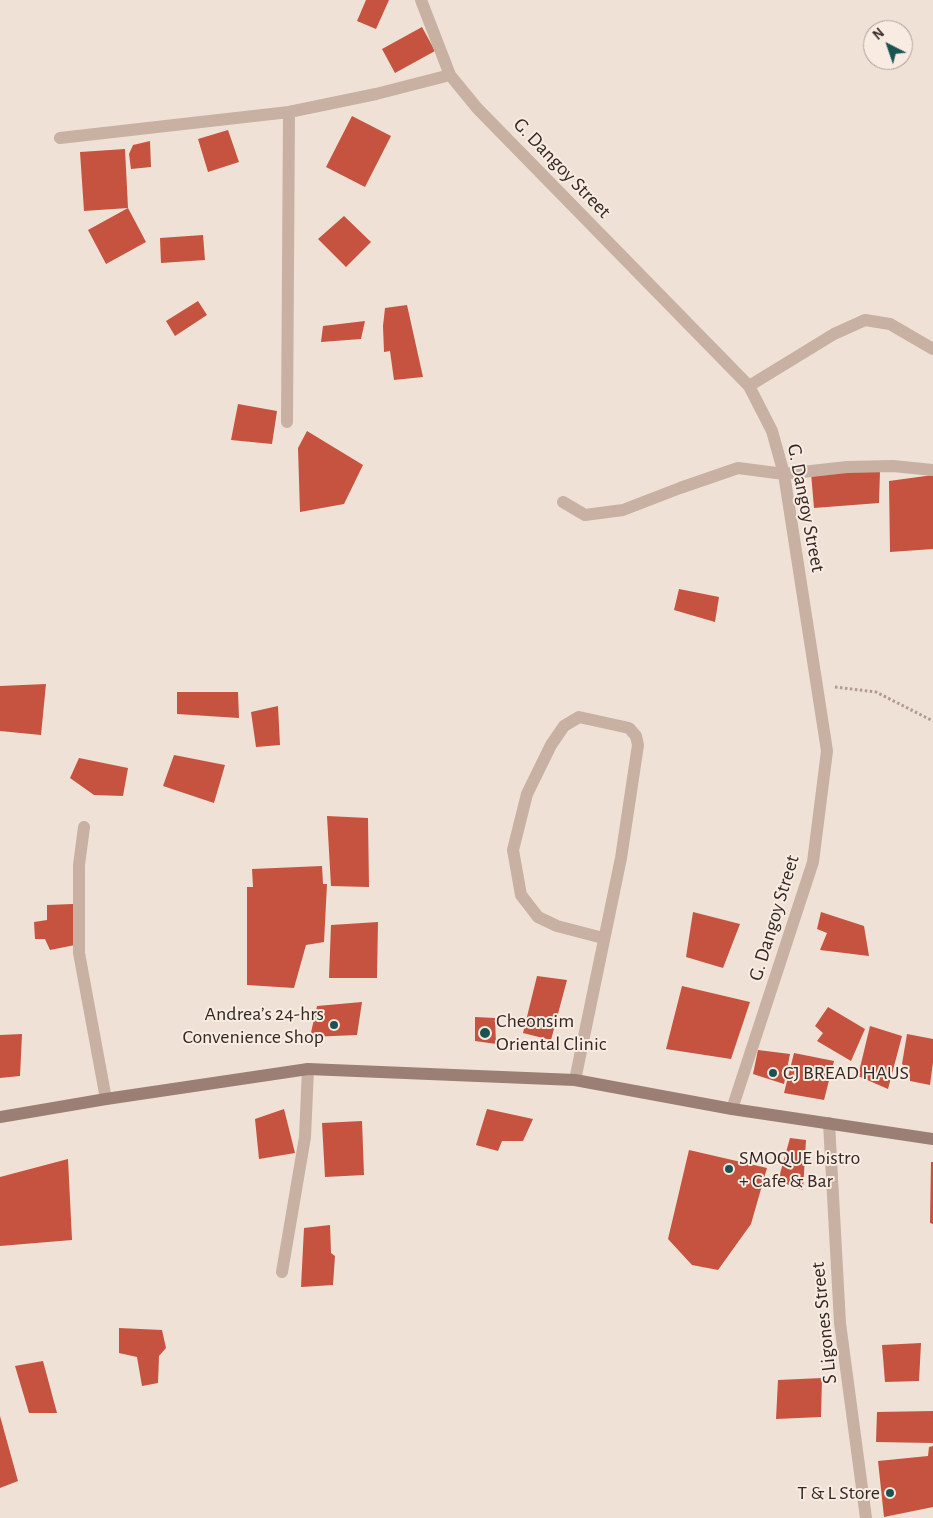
<!DOCTYPE html>
<html>
<head>
<meta charset="utf-8">
<style>
	body { margin:0 }
	#map { position:relative; width:933px; height:1518px; overflow:hidden; background:#f0e1d6; font-family:"Alegreya Sans",sans-serif }
	canvas { display:block }
	.north { position:absolute; left:863px; top:20px; width:50px; height:50px; box-sizing:border-box; background:#f8ece2; border:1px solid #a99e96; border-radius:50%; rotate:319deg; font-size:14px; font-weight:700; line-height:20px; text-align:center; color:#332825 }
	.north::after { content:''; display:block; margin:auto; width:18px; height:22px; background:#1b5352; clip-path:polygon(50% 0,100% 100%,50% 72%,0 100%) }
</style>
</head>
<body>
<div id="map">
<canvas width="933" height="1518"></canvas>
<div class="north">N</div>
</div>
<script>
const ctx = document.querySelector('canvas').getContext('2d');
ctx.lineJoin = 'round';
function paint(path, color) { ctx.fillStyle = color; ctx.fill(path, 'evenodd'); }
const poly = rows => new Path2D(rows.map(r => 'M' + r).join(''));
function strokePath(path, color, width, dash) { ctx.strokeStyle = color; ctx.lineWidth = width; ctx.lineCap = dash ? 'butt' : 'round'; ctx.setLineDash(dash || []); ctx.stroke(path); }
function drawText(font, color, halo, rows, align = 'center') {
  ctx.font = font + ' "Alegreya Sans",sans-serif'; ctx.lineWidth = 4; ctx.setLineDash([]); ctx.textBaseline = 'middle'; ctx.strokeStyle = halo; ctx.fillStyle = color; for (const [text, x, y, turn = 0] of rows) {
    ctx.save(); ctx.translate(x, y); ctx.rotate((+turn || 0) * Math.PI / 180); ctx.textAlign = isNaN(turn) ? turn : align; if (halo) ctx.strokeText(text, 0, 0); ctx.fillText(text, 0, 0); ctx.restore();
  }
}
paint(poly([
	[366,0,389,0,376,29,357,21],
	[422,27,435,51,395,73,382,49],
	[352,116,391,136,365,187,326,167],
	[228,130,239,162,208,172,198,139],
	[150,141,151,167,131,169,129,154,133,145],
	[125,149,128,208,146,242,106,264,88,230,128,208,84,211,80,152],
	[344,216,371,242,346,267,318,239],
	[203,235,205,260,161,263,160,238],
	[198,301,207,315,175,336,166,321],
	[407,305,423,377,394,380,390,351,384,352,383,326,385,308],
	[365,321,361,339,321,342,323,326],
	[238,404,277,411,272,444,231,440],
	[307,431,363,465,344,504,300,512,298,448],
	[880,471,879,503,814,508,811,473],
	[933,475,933,549,890,552,889,481],
	[679,589,719,597,715,622,674,610],
	[46,684,41,735,0,731,0,686],
	[177,692,238,692,239,718,177,714],
	[278,706,280,745,256,747,251,712],
	[174,755,225,765,214,803,163,786],
	[79,758,128,768,123,796,94,795,70,778],
	[327,816,368,818,369,887,331,886],
	[322,866,323,884,327,884,324,942,306,945,294,988,247,985,247,887,253,887,252,869],
	[73,904,75,945,50,950,45,939,35,939,34,922,47,920,47,905],
	[693,912,740,924,723,968,686,957],
	[821,912,864,926,869,956,820,950,827,933,817,929],
	[378,922,377,978,329,978,331,925],
	[537,976,567,980,551,1040,523,1033],
	[682,986,750,1002,731,1059,666,1049],
	[362,1002,357,1035,310,1037,317,1006],
	[828,1007,865,1029,851,1061,817,1041,823,1033,815,1026],
	[475,1017,495,1018,496,1044,475,1041],
	[870,1026,902,1036,888,1089,858,1076],
	[22,1034,20,1076,0,1078,0,1035],
	[907,1034,933,1039,933,1062,930,1085,910,1081,909,1069,902,1064],
	[758,1050,790,1054,784,1084,753,1074],
	[794,1053,834,1061,824,1100,784,1093],
	[284,1109,295,1153,259,1159,255,1119],
	[487,1109,533,1119,523,1141,502,1141,498,1151,476,1145],
	[362,1121,364,1175,325,1177,322,1123],
	[790,1138,806,1140,803,1190,778,1181],
	[689,1150,767,1168,751,1224,718,1270,692,1265,668,1239],
	[68,1159,72,1240,0,1246,0,1177],
	[931,1162,933,1162,933,1224,930,1223],
	[330,1225,331,1253,335,1256,333,1285,301,1287,304,1228],
	[119,1328,162,1330,166,1348,159,1356,158,1383,142,1386,137,1357,119,1353],
	[921,1343,919,1381,885,1382,882,1345],
	[43,1361,57,1413,29,1413,15,1366],
	[822,1378,821,1417,776,1419,778,1380],
	[933,1411,933,1443,876,1442,877,1412],
	[0,1416,18,1481,0,1488],
	[933,1446,933,1507,884,1517,878,1461,928,1456,929,1447]
]), '#c5533f');
strokePath(poly([
	[835,687,876,692,933,721]
]), '#b39a8d', 3, [2.5, 2.5]);
strokePath(poly([
	[421,0,450,75,477,108,749,386,772,431,784,474,827,751,813,862,732,1109],
	[60,138,289,112,376,94,450,75],
	[749,386,834,334,865,320,890,324,933,349],
	[287,422,289,112],
	[563,502,585,515,623,510,680,488,738,468,784,474,847,467,893,466,933,470],
	[84,827,79,865,79,953,106,1099],
	[575,1080,621,858,638,745,636,736,629,728,579,717,564,726,551,745,527,794,513,850,521,895,538,917,557,926,603,938],
	[829,1123,840,1323,866,1518],
	[282,1272,305,1137,308,1069]
]), '#c8b0a3', 12);
strokePath(poly([
	[0,1117,106,1099,308,1069,575,1080,732,1109,933,1139]
]), '#9b7f74', 12);
for (const [x, y, r, color] of [
	[334,1025,5,"#1b5352"],
	[485,1033,6,"#1b5352"],
	[773,1073,5,"#1b5352"],
	[729,1169,5,"#1b5352"],
	[890,1493,5,"#1b5352"]
]) { const dot = new Path2D(); dot.arc(x, y, r, 0, 2 * Math.PI); ctx.fillStyle = color; ctx.fill(dot); strokePath(dot, '#f8ece2', 2); }
drawText('20px', '#332825', '#f8ece2', [
	["G. Dangoy Street",562,168,46],
	["G. Dangoy Street",806,508,79],
	["G. Dangoy Street",774,918,-73],
	["S Ligones Street",824,1323,-96]
]);
drawText('20px', '#332825', '#f8ece2', [
	["Andrea’s 24-hrs",324,1014,"right"],
	["Convenience Shop",324,1037,"right"],
	["Cheonsim",496,1021],
	["Oriental Clinic",496,1044],
	["CJ BREAD HAUS",783,1073],
	["SMOQUE bistro",739,1158],
	["+ Cafe & Bar",739,1181],
	["T & L Store",880,1493,"right"]
], 'left');
</script>
</body>
</html>
